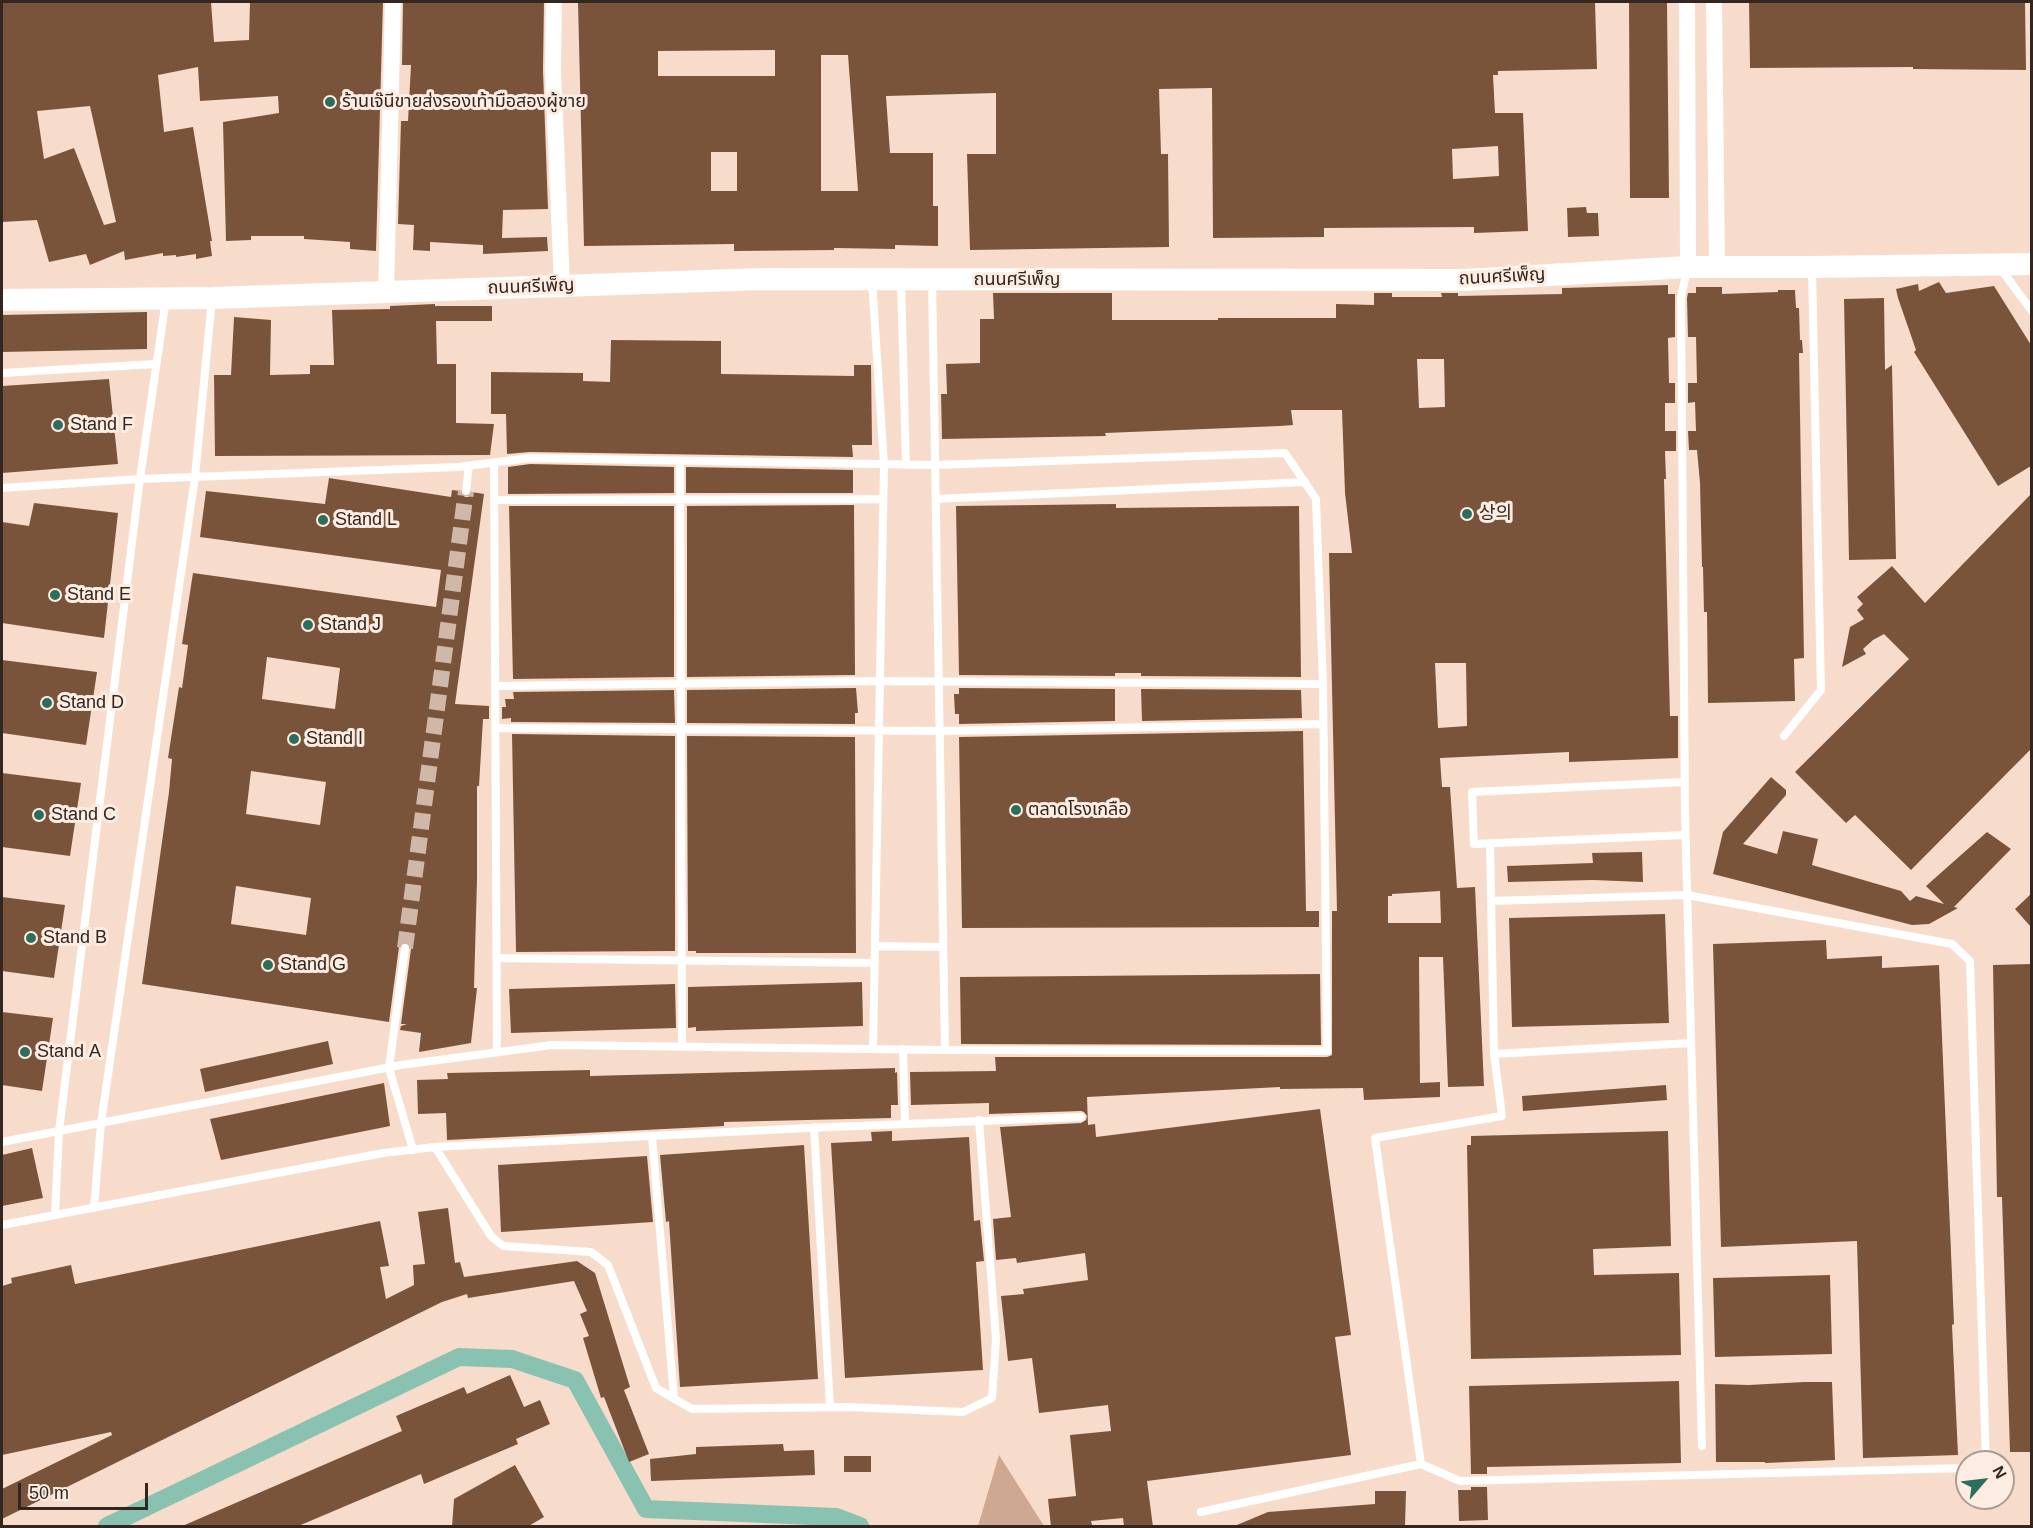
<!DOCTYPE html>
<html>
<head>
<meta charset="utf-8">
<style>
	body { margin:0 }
	#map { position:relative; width:2033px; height:1528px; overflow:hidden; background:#f8dccb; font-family:Helvetica,sans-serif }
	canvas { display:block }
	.frame { position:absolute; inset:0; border:3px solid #312620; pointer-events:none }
	.north { position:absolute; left:1955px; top:1450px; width:60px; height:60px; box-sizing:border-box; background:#fdece1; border:2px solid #ab9d94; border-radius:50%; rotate:62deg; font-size:16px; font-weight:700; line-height:24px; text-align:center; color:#312620 }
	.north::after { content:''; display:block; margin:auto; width:21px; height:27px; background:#2c6e5e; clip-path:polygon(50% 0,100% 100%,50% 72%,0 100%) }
	.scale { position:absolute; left:18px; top:1483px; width:130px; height:27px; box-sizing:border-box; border:3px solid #312620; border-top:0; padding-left:8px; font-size:18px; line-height:21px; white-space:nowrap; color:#312620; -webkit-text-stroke:4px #fdece1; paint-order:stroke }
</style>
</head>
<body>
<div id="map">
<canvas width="2033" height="1528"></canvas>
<div class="frame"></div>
<div class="north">N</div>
<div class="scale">50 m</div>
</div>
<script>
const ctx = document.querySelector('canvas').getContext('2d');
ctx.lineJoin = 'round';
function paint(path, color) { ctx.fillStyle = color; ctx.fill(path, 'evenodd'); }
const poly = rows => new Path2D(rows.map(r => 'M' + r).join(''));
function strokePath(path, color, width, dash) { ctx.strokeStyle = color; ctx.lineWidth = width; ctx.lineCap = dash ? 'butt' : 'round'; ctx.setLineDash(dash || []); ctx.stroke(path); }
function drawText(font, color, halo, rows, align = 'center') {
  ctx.font = font + ' Helvetica,"Noto Sans KR","Noto Sans Thai",sans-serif'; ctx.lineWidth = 6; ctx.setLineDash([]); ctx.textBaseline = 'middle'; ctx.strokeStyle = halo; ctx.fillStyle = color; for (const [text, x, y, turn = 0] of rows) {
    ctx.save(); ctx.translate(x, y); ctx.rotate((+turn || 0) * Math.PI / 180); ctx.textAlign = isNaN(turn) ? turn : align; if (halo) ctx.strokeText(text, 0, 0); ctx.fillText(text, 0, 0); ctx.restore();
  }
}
paint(poly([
	[999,1455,1044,1526,978,1526]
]), '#cea890');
strokePath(poly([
	[107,1526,459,1357,512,1359,575,1380,646,1509,836,1517,860,1526]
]), '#8ac2b1', 18);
paint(poly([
	[2,2,211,2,214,42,249,40,250,2,383,2,376,251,350,249,350,242,304,239,304,236,251,236,251,240,226,241,223,122,279,113,278,96,200,101,198,67,158,75,164,132,193,127,212,241,210,241,212,256,196,259,196,254,176,257,176,255,163,256,163,253,125,260,124,251,90,265,86,254,49,262,37,220,2,222],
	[90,106,116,222,104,225,74,148,44,159,37,111],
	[403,2,544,2,543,70,548,209,503,210,502,238,547,237,548,251,483,254,483,245,430,242,430,251,413,250,414,225,398,224,401,121,408,121,411,65,402,65],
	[578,2,1595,2,1597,69,1498,71,1498,75,1493,75,1495,113,1523,113,1528,231,1474,233,1474,227,1324,228,1324,237,1213,238,1212,88,1159,89,1161,154,1168,154,1169,247,970,250,967,154,996,154,996,93,886,96,890,153,933,153,933,206,938,206,938,246,895,245,895,249,834,248,834,250,734,251,734,244,584,246],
	[775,50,775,76,658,76,658,51],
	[821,55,848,55,858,191,821,191],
	[1498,146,1499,176,1453,179,1452,149],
	[711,152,737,152,737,191,711,191],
	[1629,2,1667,2,1669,198,1630,198],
	[1749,2,2025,2,2026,70,1913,69,1913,67,1750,68],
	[1586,207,1587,213,1598,213,1599,236,1568,237,1567,208],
	[1939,282,1946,293,1994,286,2031,345,2031,466,1998,486,1914,352,1916,350,1898,298,1896,289,1918,284,1919,291],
	[1668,285,1668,294,1675,294,1675,337,1668,338,1669,383,1675,383,1675,403,1665,403,1665,431,1676,431,1676,451,1665,451,1666,479,1664,479,1670,716,1678,716,1678,758,1569,762,1569,752,1440,758,1442,787,1450,787,1457,888,1475,887,1484,1086,1448,1087,1443,957,1419,957,1420,1083,1440,1082,1440,1097,1364,1100,1363,1088,1280,1089,1280,1087,1087,1097,1088,1125,1095,1124,1096,1137,1320,1109,1351,1335,1335,1337,1351,1455,1147,1481,1153,1527,1124,1527,1123,1518,1091,1521,1092,1525,1051,1527,1048,1499,1076,1496,1070,1435,1111,1431,1108,1405,1039,1413,1032,1358,1008,1361,1001,1296,1024,1294,1023,1289,1088,1280,1085,1253,1017,1263,1016,1258,996,1260,993,1219,1011,1217,1000,1127,1081,1123,1086,1120,1087,1116,1084,1112,1081,1111,989,1114,989,1103,911,1105,910,1072,996,1071,995,1057,1327,1057,1332,1055,1332,911,1337,911,1329,553,1352,553,1345,493,1342,410,1291,410,1293,425,1280,426,1105,433,1106,436,942,439,941,394,947,394,946,364,980,363,980,319,994,319,993,293,1112,293,1112,320,1218,320,1218,318,1336,318,1336,304,1374,305,1374,293,1392,293,1392,297,1442,297,1441,293,1458,293,1458,296,1562,294,1562,288],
	[1417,359,1444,359,1445,407,1419,408],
	[1435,663,1466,663,1467,726,1438,728],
	[1440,891,1441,923,1388,923,1388,896,1392,896,1392,894],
	[1696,287,1722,287,1722,294,1778,292,1778,290,1795,290,1796,308,1799,308,1800,340,1802,340,1803,353,1799,353,1804,658,1794,659,1795,701,1708,703,1707,612,1704,612,1703,567,1702,567,1700,483,1697,450,1689,450,1688,431,1696,431,1695,402,1688,403,1688,383,1697,383,1696,337,1688,337,1687,298,1688,293,1696,293],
	[1884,298,1885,370,1892,365,1896,559,1849,560,1844,299],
	[435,304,435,306,492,306,492,321,436,321,437,364,456,364,456,423,494,424,490,455,215,456,214,375,231,375,234,317,271,320,270,375,310,374,310,365,334,365,332,310,390,309,390,306],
	[147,312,147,349,2,352,2,315],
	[611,340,721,341,721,374,854,376,854,365,871,365,872,445,852,445,853,457,530,452,507,454,506,414,491,414,491,372,583,373,583,381,610,382],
	[109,379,118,464,2,473,2,386],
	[530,464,674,467,674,493,508,494,508,467],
	[686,467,853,470,853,493,686,493],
	[329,478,451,497,452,490,460,491,465,497,469,497,472,492,484,494,455,704,489,706,489,719,483,719,479,786,477,786,477,880,474,988,477,988,471,1043,419,1052,421,1033,400,1030,401,1026,407,1024,401,1024,411,949,411,945,406,942,402,942,399,947,389,1022,142,984,169,792,172,759,168,758,179,687,182,688,188,645,182,644,193,573,436,607,441,570,200,537,206,491,325,504],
	[267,657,340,668,335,709,262,699],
	[251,771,326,782,320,825,246,814],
	[236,886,311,898,306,935,231,924],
	[2031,494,2031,749,1911,870,1855,815,1846,823,1795,772,1909,659,1884,634,1873,640,1863,649,1866,654,1842,667,1850,627,1864,619,1857,610,1863,604,1857,597,1892,566,1925,603],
	[34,503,118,513,104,638,2,623,2,522,29,526],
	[1116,504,1116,508,1299,506,1301,677,1141,676,1141,673,1115,673,1115,676,959,675,956,506],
	[854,505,855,675,687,677,687,506],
	[509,506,674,506,674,677,513,679],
	[2,660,97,672,86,745,2,733],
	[856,688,858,713,855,713,855,724,687,723,687,690],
	[959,688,1115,689,1115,721,959,724,959,714,955,714,954,694,959,694],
	[1141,689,1301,690,1302,718,1142,721],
	[674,690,675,723,511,722,511,718,502,719,502,707,506,707,505,699,514,699,513,692],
	[1303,731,1306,911,1319,911,1319,927,962,928,959,737],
	[512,734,675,736,675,951,516,952],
	[687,736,855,737,856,953,696,953,696,951,688,951],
	[2,773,81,783,70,856,2,847],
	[1771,777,1786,790,1786,795,1743,844,1777,854,1783,831,1818,839,1812,865,1901,891,1910,901,1916,896,1944,904,1926,886,1987,832,2011,849,1954,907,1958,908,1929,924,1912,925,1713,874,1723,832],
	[1642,852,1643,882,1593,880,1508,882,1507,866,1593,863,1592,853],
	[2031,894,2031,927,2015,909],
	[2,897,65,905,54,978,2,971],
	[1665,914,1669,1023,1512,1027,1509,918],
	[1826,940,1827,959,1882,956,1882,968,1939,965,1954,1324,1952,1325,1958,1455,1863,1458,1857,1241,1721,1247,1713,944],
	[2031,964,2031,1452,2010,1452,2002,1197,1997,1197,1993,965],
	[1320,974,1321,1045,961,1044,960,977],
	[862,982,863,1026,696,1031,696,1027,688,1028,688,987],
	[675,984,676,1028,511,1033,509,989],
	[2,1012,53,1018,42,1091,2,1085],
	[328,1041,333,1064,205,1092,200,1069],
	[895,1068,895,1073,897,1072,898,1105,891,1105,891,1118,724,1122,724,1126,447,1140,446,1113,418,1114,417,1080,448,1079,447,1073,590,1070,590,1076],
	[384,1083,390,1126,221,1160,210,1119],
	[1666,1085,1667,1100,1523,1111,1522,1096],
	[892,1131,892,1141,969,1137,974,1221,980,1220,984,1261,976,1262,983,1370,845,1378,831,1143,872,1141,871,1132],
	[1668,1131,1671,1246,1593,1249,1594,1275,1679,1273,1681,1355,1471,1359,1467,1145,1471,1145,1471,1136],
	[804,1145,818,1379,680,1387,669,1221,666,1222,660,1155],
	[32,1148,43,1198,2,1206,2,1155],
	[647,1156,653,1222,501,1232,498,1165],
	[448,1208,455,1263,460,1262,464,1277,577,1261,595,1273,630,1387,624,1390,649,1454,629,1462,604,1397,601,1398,583,1338,589,1336,580,1314,587,1311,574,1281,468,1298,467,1294,442,1302,2,1519,2,1489,112,1435,111,1432,2,1455,2,1286,12,1283,11,1278,71,1265,75,1284,380,1221,389,1266,380,1267,386,1299,414,1285,413,1265,425,1264,418,1212],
	[1830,1275,1832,1354,1715,1357,1713,1278],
	[510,1375,524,1407,540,1400,550,1424,516,1439,518,1444,424,1484,421,1474,296,1527,180,1527,402,1431,396,1416,464,1387,467,1394],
	[1679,1381,1681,1463,1487,1467,1487,1474,1471,1474,1469,1386],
	[1804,1382,1832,1382,1835,1460,1765,1463,1765,1462,1716,1462,1715,1384,1749,1385],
	[783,1444,784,1451,814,1450,815,1475,651,1481,650,1459,696,1454,696,1447],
	[844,1456,871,1456,871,1472,844,1472],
	[515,1465,544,1517,527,1527,452,1527,454,1499],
	[1471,1487,1487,1487,1488,1520,1459,1521,1458,1490,1471,1490],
	[1375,1491,1406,1491,1405,1527,1232,1527,1268,1512,1375,1504]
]), '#79543b');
strokePath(poly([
	[405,948,466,491]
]), '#d0b8a9', 16, [16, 8]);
strokePath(poly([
	[2000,268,2032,311],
	[1687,270,1681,297,1685,814,1702,1446],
	[901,280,906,465],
	[932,280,945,1050],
	[872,281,884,464,873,1049],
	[2,373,155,364],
	[680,461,682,1046],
	[494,464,497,1052],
	[2,488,140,479,458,467,530,458,935,465,1285,453,1316,499,1323,684,1327,1051,945,1050,552,1045,401,1065,2,1142],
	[466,491,469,466],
	[936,499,1305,482],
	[495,500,883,499],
	[496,686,881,681,1323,684],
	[496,728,939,731,1323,724],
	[1784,736,1821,690,1812,270],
	[1684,782,1472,792,1474,844,1685,835],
	[1490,843,1494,1054,1691,1043],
	[1491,901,1687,895,1952,944,1970,961,1986,1462],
	[875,946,943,947],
	[405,948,389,1068,413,1150],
	[497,958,875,963],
	[903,1049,905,1124],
	[1494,1054,1502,1116,1375,1138,1421,1464,1460,1481,1967,1468],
	[814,1127,830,1407],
	[652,1136,674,1398],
	[435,1147,491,1236,503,1246,591,1252,608,1265,656,1388,692,1409,848,1407,963,1412,992,1398,996,1339,979,1120],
	[94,1208,101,1123,195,477,212,298],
	[55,1215,59,1131,140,478,166,299],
	[2,1225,383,1153,435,1147,807,1128,1081,1117],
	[1201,1512,1421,1464]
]), '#fff', 8);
strokePath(poly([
	[554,2,553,70,562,286],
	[1687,2,1688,267],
	[1714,2,1717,267],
	[386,292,393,2]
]), '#fff', 16);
strokePath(poly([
	[2,300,212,298,763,279,1464,280,1688,267,1812,267,2032,264]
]), '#fff', 22);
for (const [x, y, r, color] of [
	[330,102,6,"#2c6e5e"],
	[58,425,6,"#2c6e5e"],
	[1467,514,6,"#2c6e5e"],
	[323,520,6,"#2c6e5e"],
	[55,595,6,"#2c6e5e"],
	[308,625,6,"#2c6e5e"],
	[47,703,6,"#2c6e5e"],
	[294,739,6,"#2c6e5e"],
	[1016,810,6,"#2c6e5e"],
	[39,815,6,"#2c6e5e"],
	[31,938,6,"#2c6e5e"],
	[268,965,6,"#2c6e5e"],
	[25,1052,6,"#2c6e5e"]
]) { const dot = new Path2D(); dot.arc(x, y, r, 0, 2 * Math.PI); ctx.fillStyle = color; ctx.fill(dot); strokePath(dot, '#fdece1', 2); }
drawText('18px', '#312620', '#fdece1', [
	["ร้านเจ๊นีขายส่งรองเท้ามือสองผู้ชาย",342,102],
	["Stand F",70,425],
	["상의",1479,514],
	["Stand L",335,520],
	["Stand E",67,595],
	["Stand J",320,625],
	["Stand D",59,703],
	["Stand I",306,739],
	["ตลาดโรงเกลือ",1028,810],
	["Stand C",51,815],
	["Stand B",43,938],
	["Stand G",280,965],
	["Stand A",37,1052]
], 'left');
drawText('18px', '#312620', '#fdece1', [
	["ถนนศรีเพ็ญ",1502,277,-3],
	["ถนนศรีเพ็ญ",1017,280],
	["ถนนศรีเพ็ญ",531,287,-2]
]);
</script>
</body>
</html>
